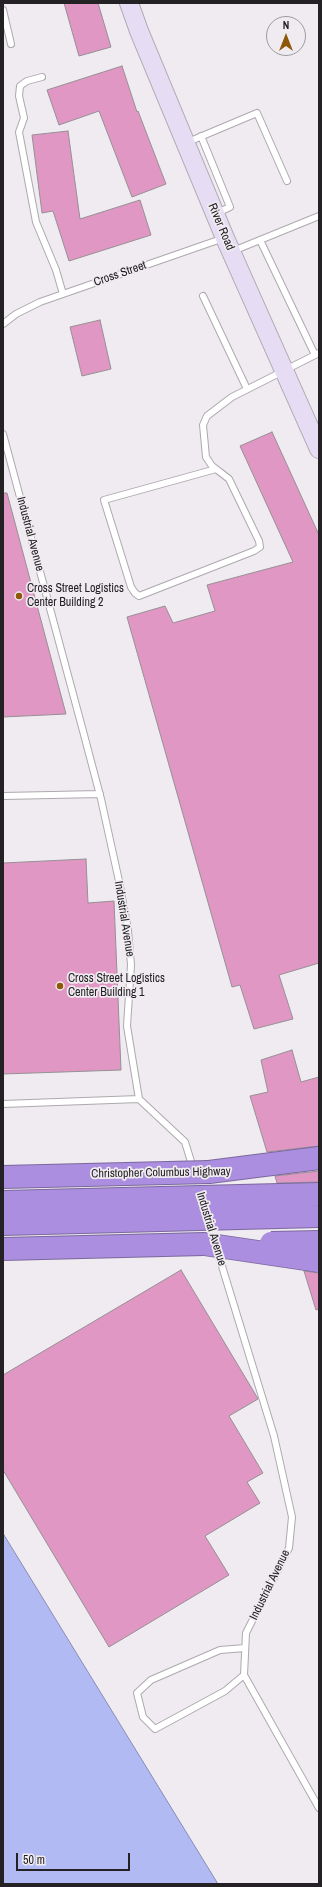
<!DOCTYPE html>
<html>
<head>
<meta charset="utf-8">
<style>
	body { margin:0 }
	#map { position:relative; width:322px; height:1887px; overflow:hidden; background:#efebf0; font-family:"Archivo Narrow",sans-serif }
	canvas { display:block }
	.frame { position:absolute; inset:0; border:4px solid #232123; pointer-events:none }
	.north { position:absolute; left:266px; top:16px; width:40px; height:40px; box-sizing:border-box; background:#efebf0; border:1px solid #9d9a9e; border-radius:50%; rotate:0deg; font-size:11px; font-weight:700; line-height:16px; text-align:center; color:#232123 }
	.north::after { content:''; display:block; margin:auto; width:14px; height:18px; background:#8d5808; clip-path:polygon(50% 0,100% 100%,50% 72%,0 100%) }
	.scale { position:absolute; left:16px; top:1853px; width:114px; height:18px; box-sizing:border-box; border:2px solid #232123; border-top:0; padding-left:5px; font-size:12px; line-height:14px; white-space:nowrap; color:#232123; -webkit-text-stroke:3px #efebf0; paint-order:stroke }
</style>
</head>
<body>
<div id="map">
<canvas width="322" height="1887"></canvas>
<div class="frame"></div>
<div class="north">N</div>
<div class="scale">50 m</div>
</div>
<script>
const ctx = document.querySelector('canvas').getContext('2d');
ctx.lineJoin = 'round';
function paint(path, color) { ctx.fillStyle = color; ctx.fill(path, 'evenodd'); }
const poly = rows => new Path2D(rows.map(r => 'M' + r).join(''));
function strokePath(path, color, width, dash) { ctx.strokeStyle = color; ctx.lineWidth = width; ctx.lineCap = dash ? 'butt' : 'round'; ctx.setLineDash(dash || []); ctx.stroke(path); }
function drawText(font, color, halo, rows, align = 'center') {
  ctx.font = font + ' "Archivo Narrow",sans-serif'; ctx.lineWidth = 3.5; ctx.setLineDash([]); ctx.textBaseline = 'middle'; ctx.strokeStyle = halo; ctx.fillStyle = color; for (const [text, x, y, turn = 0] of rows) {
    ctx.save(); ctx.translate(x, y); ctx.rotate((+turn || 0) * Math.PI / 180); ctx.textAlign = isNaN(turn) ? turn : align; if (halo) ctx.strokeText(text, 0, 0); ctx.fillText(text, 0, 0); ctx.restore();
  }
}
const water = poly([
	[3,1533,4,1535,218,1884,3,1884,3,1533]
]);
paint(water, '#b2baf4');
strokePath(water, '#878cb5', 1);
const building = poly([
	[64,3,98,3,111,47,79,56,64,3],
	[122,66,137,112,138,111,166,184,132,197,99,111,59,125,47,90,122,66],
	[68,131,80,219,140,200,151,235,69,261,53,211,42,213,32,135,68,131],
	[100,320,111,369,82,376,70,327,100,320],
	[272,432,319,535,319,963,279,975,293,1019,254,1029,240,985,232,987,127,617,165,606,173,623,215,611,207,585,293,562,240,446,272,432],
	[3,493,7,493,66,714,3,717,3,493],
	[86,859,88,903,114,901,121,1070,3,1074,3,863,86,859],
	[292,1050,301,1082,319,1077,319,1146,267,1152,250,1096,268,1092,261,1060,292,1050],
	[319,1171,319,1182,277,1183,275,1176,319,1171],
	[181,1270,257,1397,258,1399,229,1416,263,1473,247,1482,260,1503,205,1536,229,1575,109,1647,3,1470,3,1375,181,1270],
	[304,1271,319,1273,319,1309,316,1310,304,1271]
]);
paint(building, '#e097c3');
strokePath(building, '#959093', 1);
const service = poly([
	[3,10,11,44],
	[42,77,27,81,20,86,19,96,24,118,19,132,36,222,56,270,63,294],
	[201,136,230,207,217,213],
	[188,142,257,113,287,181],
	[260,240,315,355],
	[233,251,319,216],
	[203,296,247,389],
	[3,324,16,314,40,302,224,238],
	[3,434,83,731,101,799,119,881,128,930,131,965,127,1026,139,1099,185,1142,193,1168],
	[216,469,104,500,131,587,135,593,139,596,254,551,260,547,259,541,229,479,220,472,212,466,206,457,203,425,207,416,232,397,319,353],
	[3,796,100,794],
	[3,1104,139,1099],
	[217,1250,274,1436,292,1517,289,1548,246,1633,244,1675,319,1808],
	[244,1675,225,1691,155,1729,143,1717,137,1693,151,1680,220,1650,245,1648]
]);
const secondary = poly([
	[129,3,139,31,225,238,319,449]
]);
const motorway = poly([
	[209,1172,319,1158],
	[3,1249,204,1244]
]);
strokePath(service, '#ada9ae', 8);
strokePath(secondary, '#ada9ae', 20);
strokePath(motorway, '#7b689d', 24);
strokePath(service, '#fff', 6);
strokePath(secondary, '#e6ddf5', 18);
strokePath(motorway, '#ab8edf', 22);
const motorwayBridge = poly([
	[3,1177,209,1172],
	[3,1202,319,1194],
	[3,1224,319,1216],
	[271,1243,319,1242],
	[204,1244,319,1261]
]);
strokePath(motorwayBridge, '#7b689d', 24, []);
strokePath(motorwayBridge, '#ab8edf', 22);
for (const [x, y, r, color] of [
	[19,596,4,"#8d5808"],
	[60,986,4,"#8d5808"]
]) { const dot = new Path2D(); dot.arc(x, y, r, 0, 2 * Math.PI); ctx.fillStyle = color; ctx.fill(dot); strokePath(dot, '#efebf0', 1.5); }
drawText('12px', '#232123', '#efebf0', [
	["River Road",221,227,67],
	["Cross Street",120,274,-19],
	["Industrial Avenue",30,534,75],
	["Industrial Avenue",124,919,81],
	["Christopher Columbus Highway",161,1173,-1],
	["Industrial Avenue",211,1229,73],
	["Industrial Avenue",270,1585,-64]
]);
drawText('12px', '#232123', '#efebf0', [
	["Cross Street Logistics",27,589],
	["Center Building 2",27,603],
	["Cross Street Logistics",68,979],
	["Center Building 1",68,993]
], 'left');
</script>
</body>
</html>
